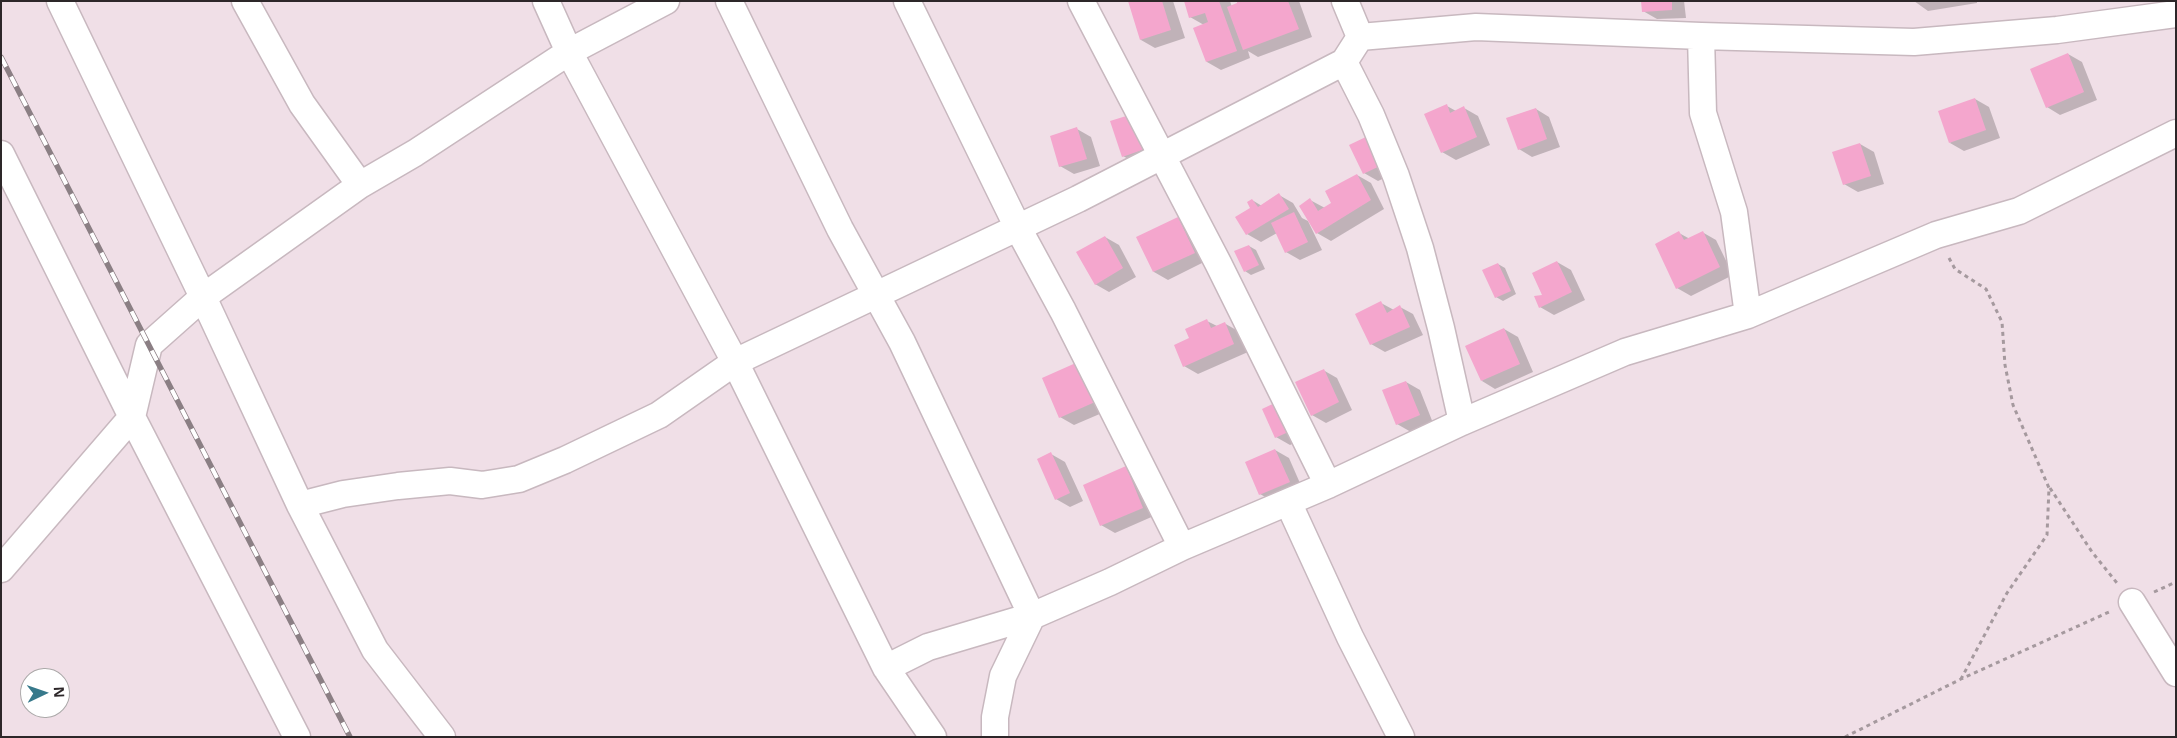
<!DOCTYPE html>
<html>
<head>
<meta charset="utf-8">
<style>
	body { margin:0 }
	#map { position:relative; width:2177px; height:738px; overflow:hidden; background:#f0dfe7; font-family:"Open Sans",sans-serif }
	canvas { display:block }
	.frame { position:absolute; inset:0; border:2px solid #2d2729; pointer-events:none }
	.north { position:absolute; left:20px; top:668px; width:50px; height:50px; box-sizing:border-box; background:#fff; border:1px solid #aba9a9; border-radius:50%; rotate:87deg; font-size:14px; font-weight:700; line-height:20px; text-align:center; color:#2d2729 }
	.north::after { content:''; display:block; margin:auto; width:18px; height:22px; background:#37798b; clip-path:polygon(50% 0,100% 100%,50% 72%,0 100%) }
</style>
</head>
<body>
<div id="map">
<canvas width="2177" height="738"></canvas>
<div class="frame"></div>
<div class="north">N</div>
</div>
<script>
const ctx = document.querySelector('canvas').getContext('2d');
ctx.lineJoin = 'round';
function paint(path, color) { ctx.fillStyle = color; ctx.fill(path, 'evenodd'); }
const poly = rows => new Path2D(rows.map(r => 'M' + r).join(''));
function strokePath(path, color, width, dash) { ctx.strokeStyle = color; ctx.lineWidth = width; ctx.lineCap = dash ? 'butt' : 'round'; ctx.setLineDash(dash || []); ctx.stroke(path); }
paint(poly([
	[1129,1,1173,1,1185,38,1155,48,1141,40],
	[1185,1,1230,1,1232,7,1239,4,1238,1,1299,1,1312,37,1258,57,1248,51,1250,58,1221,70,1207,62,1204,25,1190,17],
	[1642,1,1684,1,1686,18,1657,19,1643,11],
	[1914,1,1977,1,1977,3,1928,11],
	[2068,54,2082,62,2097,100,2060,115,2047,107],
	[1975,99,1989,107,2000,138,1964,151,1950,143],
	[1447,106,1456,111,1464,108,1478,116,1490,145,1456,160,1442,152],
	[1536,109,1549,117,1560,147,1532,157,1519,149],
	[1111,122,1161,155,1137,164,1123,156],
	[1077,129,1091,137,1100,166,1074,174,1060,166],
	[1860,144,1874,152,1884,184,1858,192,1844,184],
	[1351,146,1397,172,1378,181,1364,173],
	[1357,175,1371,183,1384,209,1331,241,1317,233,1310,200,1325,208,1333,203],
	[1279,195,1293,203,1302,218,1308,221,1322,250,1300,260,1286,252,1277,233,1261,242,1247,234,1237,217,1252,208,1252,200,1262,206],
	[1178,218,1192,226,1208,260,1168,280,1154,272,1138,237],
	[1702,232,1716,240,1733,275,1691,296,1677,288,1679,233,1690,239],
	[1105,237,1119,245,1136,277,1109,292,1095,284],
	[1249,246,1256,250,1265,269,1251,275,1245,271],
	[1557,262,1571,270,1585,300,1554,315,1540,307],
	[1498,264,1505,268,1516,294,1503,301,1496,297],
	[1381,303,1394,310,1400,307,1413,314,1423,335,1385,352,1371,344],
	[1207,321,1217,326,1224,323,1238,331,1248,352,1198,374,1184,366,1191,339],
	[1504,329,1518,337,1533,372,1495,389,1482,381],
	[1323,370,1337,378,1352,410,1326,423,1312,415],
	[1092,371,1109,410,1074,425,1060,417],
	[1406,382,1420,390,1433,423,1411,432,1397,424],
	[1281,401,1308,437,1290,445,1276,437],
	[1275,450,1289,458,1303,490,1274,502,1260,494],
	[1051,454,1065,462,1083,501,1070,507,1056,499],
	[1125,468,1139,476,1156,515,1115,533,1101,525,1084,486]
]), '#0003');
paint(poly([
	[1128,1,1162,1,1171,30,1140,40],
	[1184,1,1219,1,1237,51,1206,62,1193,28,1208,22,1205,13,1189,18],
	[1237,1,1288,1,1299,29,1243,50,1227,7,1237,3],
	[1641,1,1672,1,1672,10,1642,12],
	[2068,53,2084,92,2046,108,2030,69],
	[1975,98,1986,130,1949,143,1938,111],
	[1447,104,1450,113,1464,106,1477,137,1441,153,1424,114],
	[1536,108,1547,139,1518,150,1506,118],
	[1136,113,1148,148,1122,157,1110,121],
	[1077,127,1087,159,1059,167,1050,136],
	[1370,135,1384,164,1363,174,1349,145],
	[1860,143,1871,176,1843,185,1832,152],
	[1357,174,1371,200,1316,234,1299,206,1310,198,1318,211,1331,203,1325,191],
	[1279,193,1289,209,1246,235,1235,217,1250,208,1247,202,1252,199,1258,207],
	[1294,212,1308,242,1285,253,1271,223],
	[1178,217,1195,253,1153,272,1136,237],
	[1679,231,1684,240,1703,231,1720,267,1676,289,1655,244],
	[1105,236,1123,268,1095,285,1076,252],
	[1249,245,1259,265,1244,272,1234,251],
	[1557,261,1572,292,1539,308,1534,296,1542,295,1532,273],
	[1498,263,1511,291,1495,298,1482,270],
	[1381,301,1387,313,1400,305,1410,327,1370,345,1355,314],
	[1207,319,1211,328,1225,322,1234,344,1183,367,1174,345,1189,338,1185,329],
	[1504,328,1520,364,1481,381,1465,346],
	[1078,362,1095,402,1059,418,1042,378],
	[1324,369,1339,402,1311,416,1295,382],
	[1406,381,1420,415,1396,425,1382,390],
	[1281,400,1295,429,1275,438,1262,409],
	[1275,449,1290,482,1259,495,1245,462],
	[1051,452,1070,493,1055,500,1037,459],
	[1126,466,1143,508,1100,526,1083,485]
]), '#f4a6cd');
const street = poly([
	[60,1,203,297,300,505,375,650,442,737],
	[245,1,302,104,360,185],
	[546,1,569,52,735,362,886,668,933,737],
	[729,1,840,229,902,342,1032,616,928,647,886,668],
	[907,1,1018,228,1063,311,1182,547],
	[1081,1,1218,263,1328,485],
	[1345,1,1360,37,1476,27,1701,36,1914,42,2057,30,2176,14],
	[1701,36,1703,113,1734,212,1748,315],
	[1344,62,1371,115,1396,176,1420,248,1441,328,1462,422],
	[1,154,132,417,297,737],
	[1288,502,1350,637,1401,737],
	[300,505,343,494,398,486,450,481,482,485,519,479,565,460,659,415,735,362,1078,199,1344,62,1360,37],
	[1,569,132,417,149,345,203,297,360,185,415,153,569,52,666,1],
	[2132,602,2176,673],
	[995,737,995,717,1003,676,1032,616,1110,582,1182,547,1328,485,1462,422,1625,352,1748,315,1936,235,2019,211,2176,133]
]);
strokePath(street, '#c8b8bf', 29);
strokePath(poly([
	[1949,258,1955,269,1986,289,2002,322,2005,365,2013,405,2049,488,2047,535,2007,593,1961,679],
	[2050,488,2092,552,2117,583],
	[2154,592,2176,582],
	[1845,737,1961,679,2109,612]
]), '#a5999e', 3, [4, 4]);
strokePath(street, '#fff', 26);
const rail = poly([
	[1,57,350,737]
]);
strokePath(rail, '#8b7f84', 5.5);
strokePath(rail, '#fff', 4, [11]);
</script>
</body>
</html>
